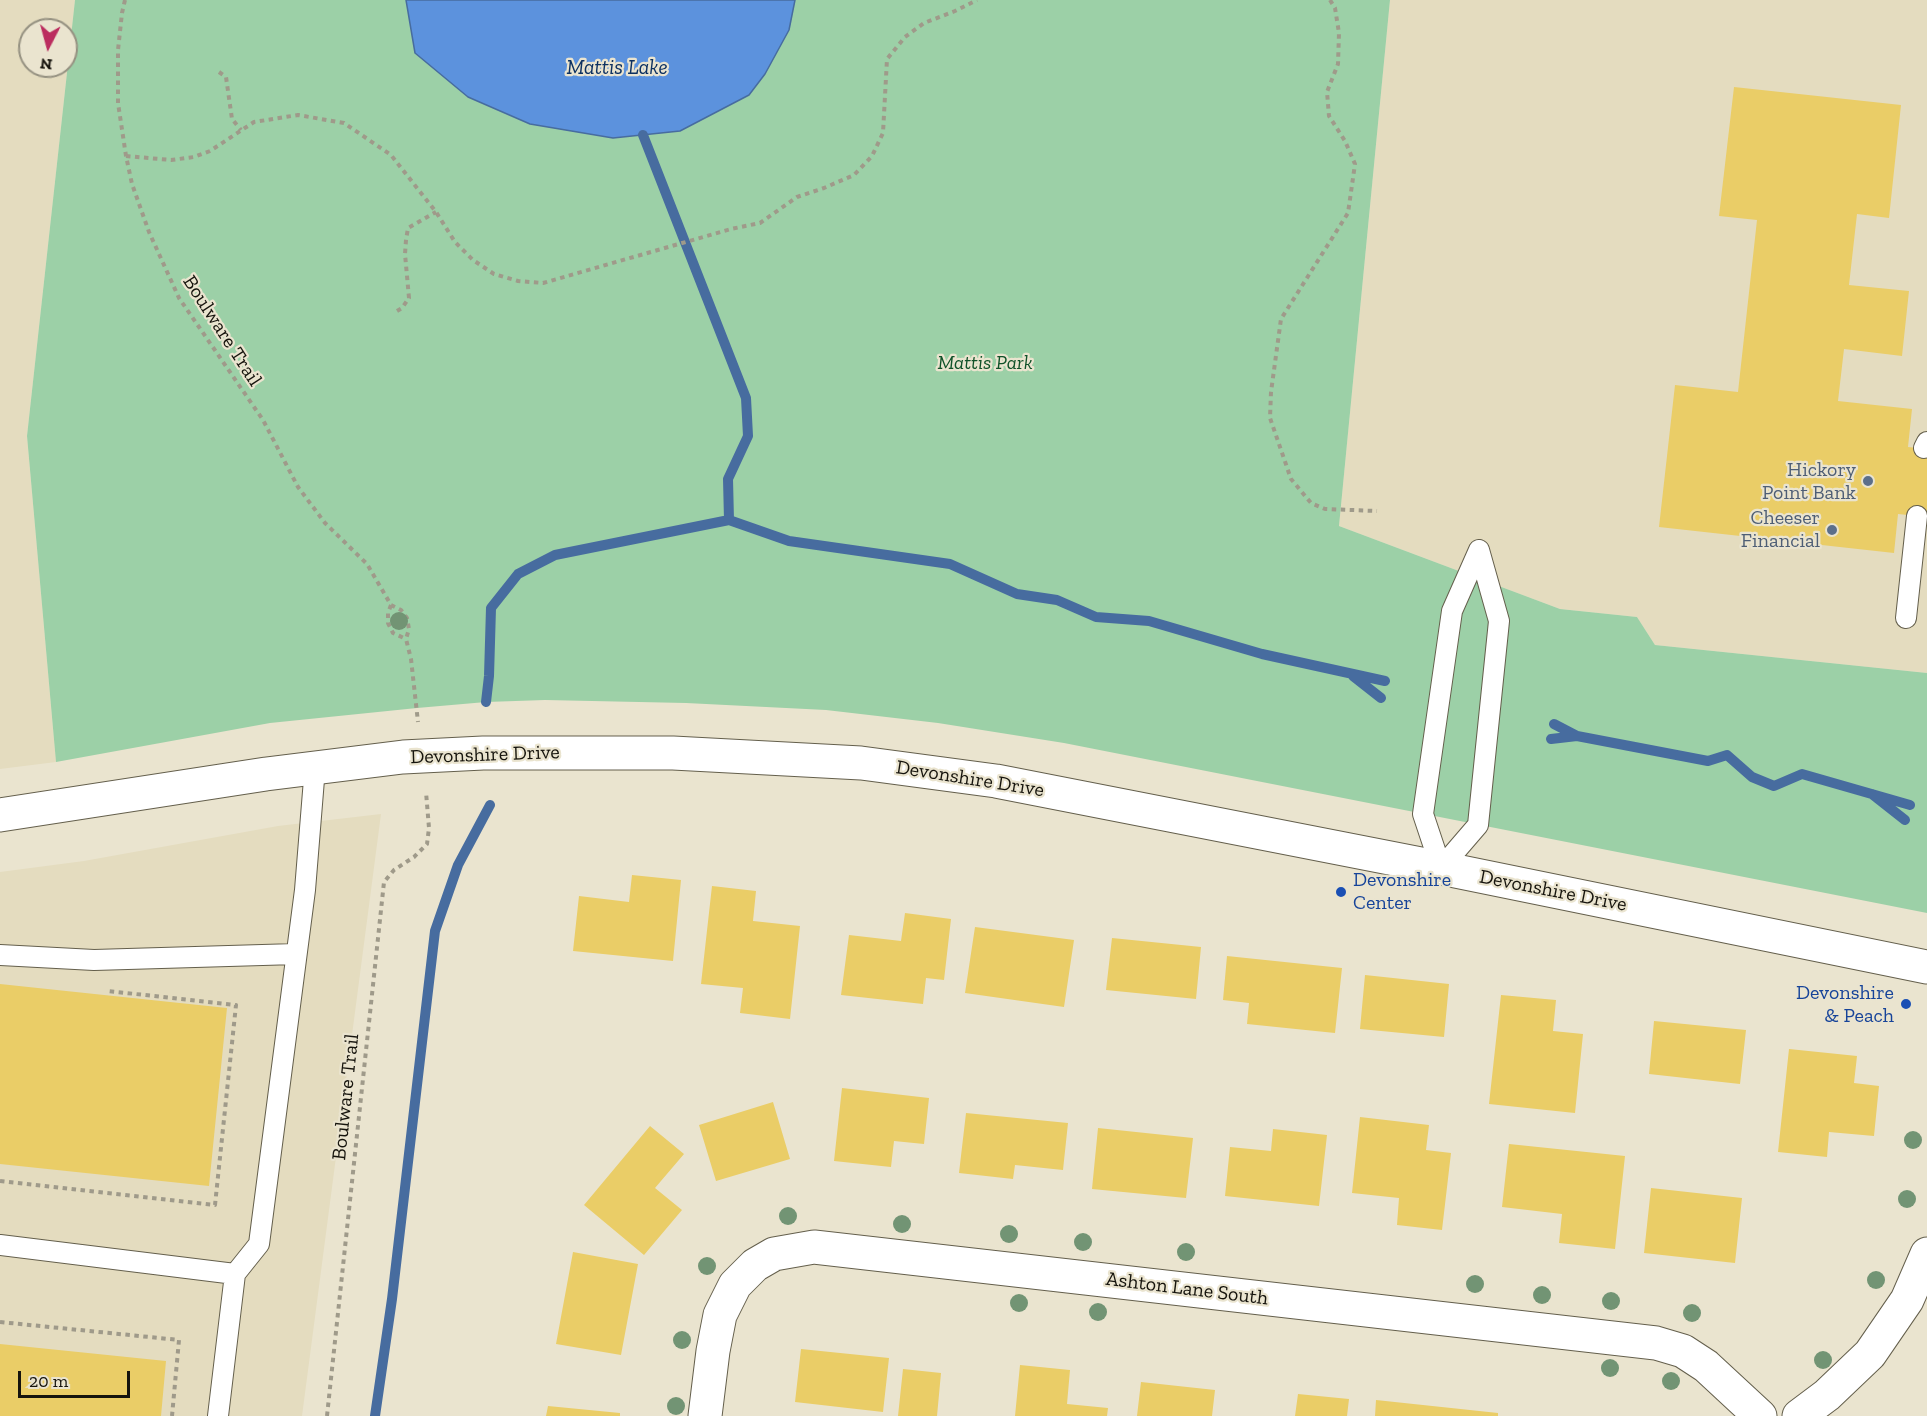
<!DOCTYPE html>
<html>
<head>
<meta charset="utf-8">
<style>
	body { margin:0 }
	#map { position:relative; width:1927px; height:1416px; overflow:hidden; background:#eae4cf; font-family:"Zilla Slab",serif }
	canvas { display:block }
	.north { position:absolute; left:18px; top:18px; width:60px; height:60px; box-sizing:border-box; background:#eae4cf; border:2px solid #959181; border-radius:50%; rotate:186deg; font-size:16px; font-weight:700; line-height:24px; text-align:center; color:#16140d }
	.north::after { content:''; display:block; margin:auto; width:21px; height:27px; background:#bb2d5f; clip-path:polygon(50% 0,100% 100%,50% 72%,0 100%) }
	.scale { position:absolute; left:18px; top:1371px; width:112px; height:27px; box-sizing:border-box; border:3px solid #16140d; border-top:0; padding-left:8px; font-size:18px; line-height:21px; white-space:nowrap; color:#16140d; -webkit-text-stroke:4px #eae4cf; paint-order:stroke }
</style>
</head>
<body>
<div id="map">
<canvas width="1927" height="1416"></canvas>
<div class="north">N</div>
<div class="scale">20 m</div>
</div>
<script>
const ctx = document.querySelector('canvas').getContext('2d');
ctx.lineJoin = 'round';
function paint(path, color) { ctx.fillStyle = color; ctx.fill(path, 'evenodd'); }
const poly = rows => new Path2D(rows.map(r => 'M' + r).join(''));
function strokePath(path, color, width, dash) { ctx.strokeStyle = color; ctx.lineWidth = width; ctx.lineCap = dash ? 'butt' : 'round'; ctx.setLineDash(dash || []); ctx.stroke(path); }
function drawText(font, color, halo, rows, align = 'center') {
  ctx.font = font + ' "Zilla Slab",serif'; ctx.lineWidth = 4.5; ctx.setLineDash([]); ctx.textBaseline = 'middle'; ctx.strokeStyle = halo; ctx.fillStyle = color; for (const [text, x, y, turn = 0] of rows) {
    ctx.save(); ctx.translate(x, y); ctx.rotate((+turn || 0) * Math.PI / 180); ctx.textAlign = isNaN(turn) ? turn : align; if (halo) ctx.strokeText(text, 0, 0); ctx.fillText(text, 0, 0); ctx.restore();
  }
}
paint(poly([
	[0,0,75,0,27,436,56,762,0,769],
	[30,30,66,30,66,66,30,66],
	[1390,0,1927,0,1927,673,1655,645,1637,617,1560,609,1339,526],
	[381,814,302,1416,0,1416,0,872,84,861,278,826]
]), '#e4dcbf');
paint(poly([
	[75,0,1390,0,1339,526,1560,609,1637,617,1655,645,1927,673,1927,913,1064,743,938,723,826,710,686,703,545,700,486,702,417,708,270,723,56,762,27,436]
]), '#9cd0a7');
const water = poly([
	[406,0,795,0,789,30,765,74,749,95,680,131,613,138,530,124,468,97,415,53,406,0]
]);
paint(water, '#5c92dd');
strokePath(water, '#476c9f', 1.5);
strokePath(poly([
	[643,135,746,398,748,436,728,479,729,520],
	[1353,676,1381,698],
	[486,702,489,676,491,608,518,574,555,555,729,520,789,541,950,564,1017,594,1057,600,1096,617,1149,621,1262,654,1385,681],
	[1554,724,1577,736,1708,761,1727,755,1752,777,1774,786,1802,774,1910,805],
	[1551,739,1577,736],
	[1872,794,1905,820],
	[375,1416,392,1299,435,931,458,865,490,805]
]), '#476c9f', 10);
paint(poly([
	[1734,87,1901,105,1889,218,1857,214,1849,285,1909,291,1902,356,1844,349,1838,401,1912,409,1908,447,1927,449,1927,517,1898,514,1894,553,1659,527,1675,385,1738,392,1757,220,1719,216],
	[632,875,681,880,673,961,573,951,579,896,629,902],
	[712,886,756,891,753,921,800,926,790,1019,740,1013,743,988,701,984],
	[905,913,951,919,944,980,926,978,923,1004,841,995,849,935,901,941],
	[975,927,1074,940,1064,1007,965,993],
	[1112,938,1201,947,1196,999,1106,990],
	[1227,956,1342,968,1335,1033,1247,1024,1249,1003,1223,1000],
	[1365,975,1449,984,1444,1037,1360,1029],
	[0,984,227,1008,209,1186,0,1164],
	[1501,995,1556,1000,1553,1031,1583,1034,1575,1113,1489,1104],
	[1654,1021,1746,1030,1740,1084,1649,1074],
	[1789,1049,1857,1056,1854,1083,1879,1086,1874,1136,1829,1132,1827,1157,1778,1152],
	[842,1088,929,1098,924,1144,894,1141,891,1167,834,1161],
	[773,1102,790,1159,716,1181,699,1125],
	[966,1113,1068,1123,1063,1170,1015,1165,1013,1179,959,1173],
	[1360,1117,1429,1125,1426,1150,1451,1153,1442,1230,1397,1225,1399,1198,1352,1193],
	[650,1126,684,1154,655,1188,682,1210,644,1255,584,1205],
	[1098,1128,1193,1138,1186,1198,1092,1189],
	[1273,1129,1327,1135,1319,1206,1225,1196,1230,1147,1271,1151],
	[1509,1144,1625,1156,1615,1249,1559,1243,1562,1214,1502,1207],
	[1651,1188,1742,1198,1735,1263,1644,1253],
	[573,1252,638,1264,621,1355,556,1344],
	[0,1344,166,1361,161,1416,0,1416],
	[801,1349,889,1358,883,1412,795,1402],
	[1020,1365,1070,1370,1067,1404,1108,1408,1107,1416,1015,1416],
	[903,1369,941,1373,937,1416,898,1416],
	[1141,1382,1215,1390,1212,1416,1137,1416],
	[1298,1394,1349,1399,1347,1416,1295,1416],
	[1376,1400,1498,1413,1498,1416,1375,1416],
	[548,1406,620,1413,620,1416,546,1416]
]), '#eacd67');
const service = poly([
	[1924,448,1927,442],
	[1906,618,1917,516],
	[1441,868,1478,825,1499,621,1479,550],
	[1441,868,1423,814,1452,611,1479,550],
	[0,955,94,960,296,954],
	[0,1245,235,1274,259,1244,305,890,315,767],
	[218,1416,235,1274]
]);
const minor = poly([
	[705,1416,713,1351,720,1315,735,1285,755,1265,774,1254,814,1247,1656,1343,1683,1351,1706,1366,1760,1416],
	[1799,1416,1827,1395,1870,1354,1907,1300,1927,1254]
]);
const tertiary = poly([
	[0,815,266,774,403,757,483,753,673,753,861,763,996,781,1441,868,1927,967]
]);
strokePath(service, '#645f4c', 22);
strokePath(minor, '#645f4c', 35);
strokePath(tertiary, '#645f4c', 35);
strokePath(poly([
	[125,0,122,13,118,50,118,103,126,156,132,184,149,232,179,298,263,420,298,487,325,523,367,564,391,605,401,610,407,618,409,629,406,639,411,659,418,722],
	[1330,0,1335,8,1339,33,1338,64,1327,92,1329,116,1345,141,1355,164,1348,213,1281,319,1271,392,1270,418,1291,479,1311,503,1325,509,1377,511],
	[219,72,226,77,232,119,241,130],
	[126,156,171,160,194,157,210,151,254,122,298,115,344,123,391,155,436,212,455,242,473,260,494,274,518,281,543,283,731,229,760,223,797,197,824,188,854,175,872,156,883,133,887,59,905,37,924,23,955,11,977,0],
	[397,311,402,308,409,298,405,254,406,240,408,228,436,212],
	[391,605,388,613,388,623,393,633,406,639],
	[0,1181,215,1205,236,1005,108,991],
	[0,1322,179,1340,172,1416],
	[327,1416,384,882,394,870,414,857,427,844,429,828,426,792]
]), '#9f9a8a', 4, [4.5, 4.5]);
strokePath(service, '#fff', 20);
strokePath(minor, '#fff', 33);
strokePath(tertiary, '#fff', 33);
ctx.fillStyle = '#729474';
for (const [x, y] of [
	[399,621],
	[1913,1140],
	[1907,1199],
	[788,1216],
	[902,1224],
	[1009,1234],
	[1083,1242],
	[1186,1252],
	[707,1266],
	[1876,1280],
	[1475,1284],
	[1542,1295],
	[1611,1301],
	[1019,1303],
	[1098,1312],
	[1692,1313],
	[682,1340],
	[1823,1360],
	[1610,1368],
	[1671,1381],
	[676,1406]
]) { ctx.beginPath(); ctx.arc(x, y, 9, 0, 2 * Math.PI); ctx.fill(); }
for (const [x, y, r, color] of [
	[1868,481,6,"#5c6f8a"],
	[1832,530,6,"#5c6f8a"],
	[1341,892,6,"#1a4fb4"],
	[1906,1004,6,"#1a4fb4"]
]) { const dot = new Path2D(); dot.arc(x, y, r, 0, 2 * Math.PI); ctx.fillStyle = color; ctx.fill(dot); strokePath(dot, '#eae4cf', 2); }
drawText('20px', '#16140d', '#eae4cf', [
	["Boulware Trail",222,331,57],
	["Devonshire Drive",485,755,-2],
	["Devonshire Drive",970,779,9],
	["Devonshire Drive",1553,891,11],
	["Boulware Trail",346,1097,-84],
	["Ashton Lane South",1187,1289,7]
]);
drawText('italic 20px', '#105229', '#eae4cf', [
	["Mattis Park",985,363]
]);
drawText('20px', '#4e5e75', '#eae4cf', [
	["Hickory",1856,470],
	["Point Bank",1856,493],
	["Cheeser",1820,518],
	["Financial",1820,541]
], 'right');
drawText('20px', '#164399', '#eae4cf', [
	["Devonshire",1353,880],
	["Center",1353,903],
	["Devonshire",1894,993,"right"],
	["& Peach",1894,1016,"right"]
], 'left');
drawText('italic 21px', '#0d3161', '#eae4cf', [
	["Mattis Lake",617,68]
]);
</script>
</body>
</html>
